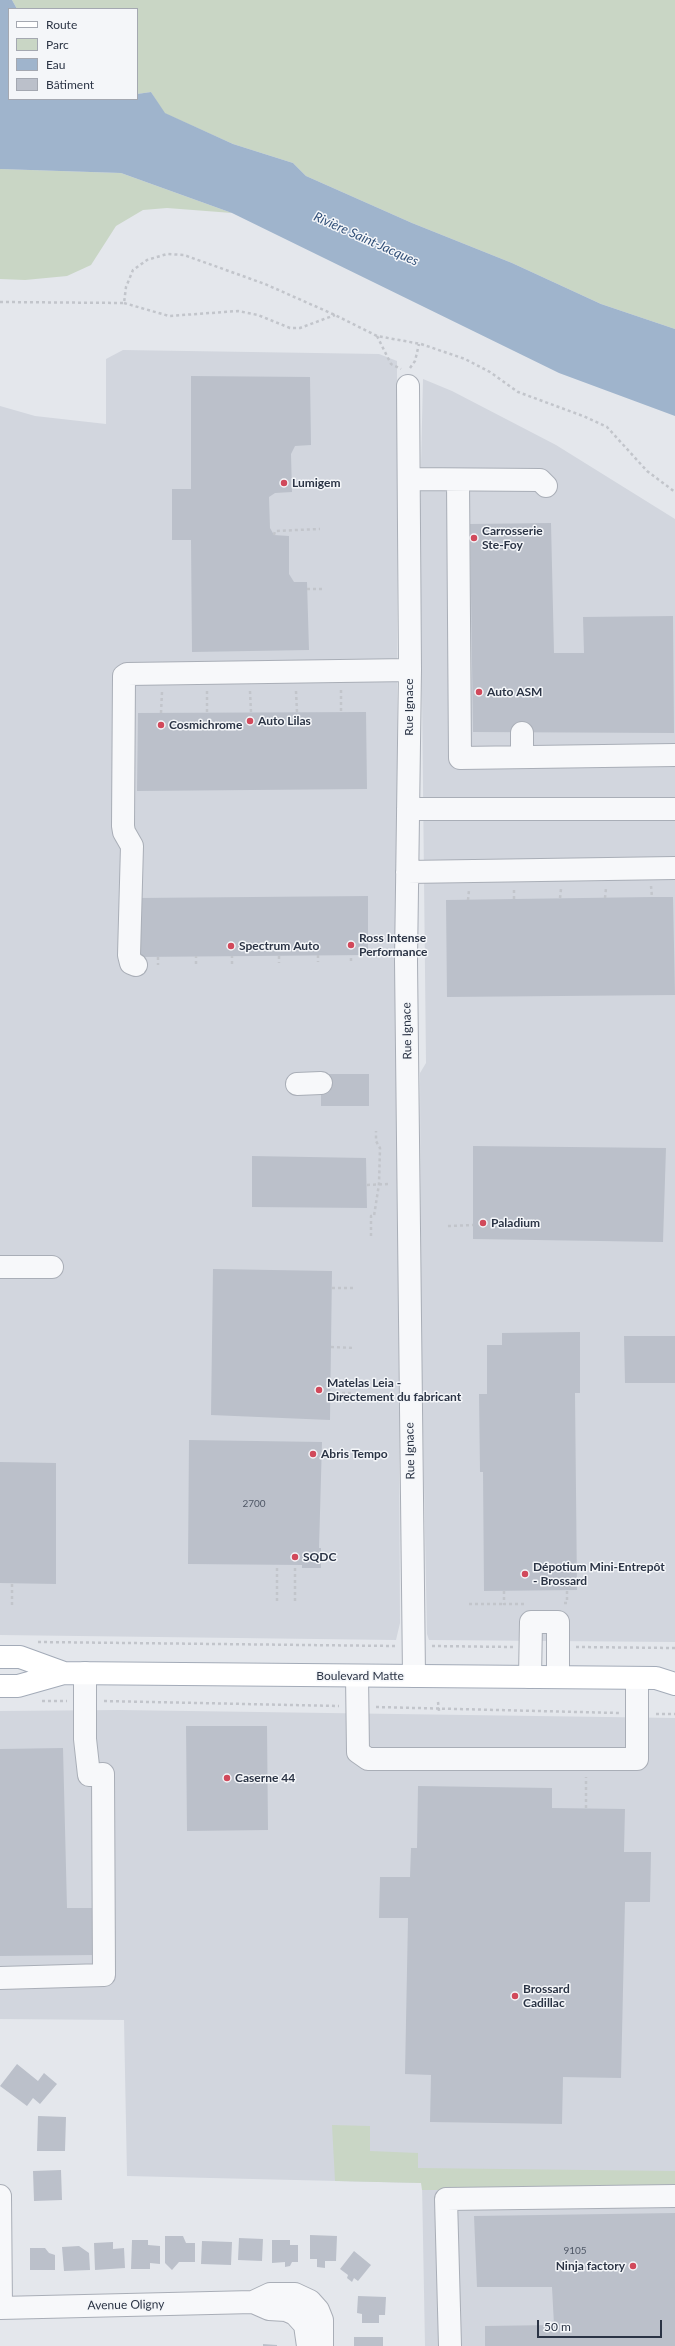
<!DOCTYPE html>
<html>
<head>
<meta charset="utf-8">
<style>
	body { margin:0 }
	#map { position:relative; width:675px; height:2346px; overflow:hidden; background:#e4e7ec; font-family:Lato,sans-serif }
	canvas { display:block }
	.legend { position:absolute; left:8px; top:8px; width:130px; height:92px; box-sizing:border-box; background:#f4f6f9; border:1px solid #a4a8b1; margin:0; padding:5px 7px; list-style:none; font-size:12px; color:#2b3445 }
	.legend li { display:flex; align-items:center; gap:8px; height:20px }
	.legend b { width:20px; border:1px solid #a4a8b1 }
	.scale { position:absolute; left:537px; top:2320px; width:125px; height:18px; box-sizing:border-box; border:2px solid #2b3445; border-top:0; padding-left:5px; font-size:12px; line-height:14px; white-space:nowrap; color:#2b3445; -webkit-text-stroke:3px #f4f6f9; paint-order:stroke }
</style>
</head>
<body>
<div id="map">
<canvas width="675" height="2346"></canvas>
<ul class="legend">
<li><b style="height:5px;background:#fff"></b>Route</li>
<li><b style="height:11px;background:#c9d6c5"></b>Parc</li>
<li><b style="height:11px;background:#9fb4cc"></b>Eau</li>
<li><b style="height:11px;background:#bbc0ca"></b>Bâtiment</li>
</ul>
<div class="scale">50 m</div>
</div>
<script>
const ctx = document.querySelector('canvas').getContext('2d');
ctx.lineJoin = 'round';
function paint(path, color) { ctx.fillStyle = color; ctx.fill(path, 'evenodd'); }
const poly = rows => new Path2D(rows.map(r => 'M' + r).join(''));
function strokePath(path, color, width, dash) { ctx.strokeStyle = color; ctx.lineWidth = width; ctx.lineCap = dash ? 'butt' : 'round'; ctx.setLineDash(dash || []); ctx.stroke(path); }
function drawText(font, color, halo, rows, align = 'center') {
  ctx.font = font + ' Lato,sans-serif'; ctx.lineWidth = 3; ctx.setLineDash([]); ctx.textBaseline = 'middle'; ctx.strokeStyle = halo; ctx.fillStyle = color; for (const [text, x, y, turn = 0] of rows) {
    ctx.save(); ctx.translate(x, y); ctx.rotate((+turn || 0) * Math.PI / 180); ctx.textAlign = isNaN(turn) ? turn : align; if (halo) ctx.strokeText(text, 0, 0); ctx.fillText(text, 0, 0); ctx.restore();
  }
}
paint(poly([
	[123,350,379,354,397,361,397,1004,400,1623,396,1640,0,1635,0,406,35,416,106,424,106,359],
	[423,379,452,391,556,445,675,519,675,1642,429,1640,427,1634,421,1330,420,1073,426,1063,420,508],
	[119,1710,675,1718,675,2346,425,2346,422,2183,127,2176,124,2020,0,2019,0,1711]
]), '#d2d6de');
paint(poly([
	[12,0,675,0,675,329,601,304,512,263,412,223,306,176,293,163,233,144,164,113,151,92,137,94,137,9,17,9],
	[0,169,121,173,232,213,167,208,143,210,116,226,91,265,67,276,25,280,0,279],
	[332,2125,370,2126,370,2151,418,2153,418,2168,675,2171,675,2190,422,2190,421,2183,335,2181]
]), '#c9d6c5');
paint(poly([
	[0,0,12,0,17,9,9,9,9,99,137,99,137,94,151,92,165,113,233,144,293,163,306,176,412,223,512,263,601,304,675,329,675,416,559,373,232,213,121,173,0,169]
]), '#9fb4cc');
paint(poly([
	[191,376,310,377,311,445,295,446,291,454,292,492,275,493,269,497,270,528,274,535,289,536,289,574,294,582,307,582,309,650,192,652,191,540,172,540,172,489,191,489],
	[551,523,554,653,584,653,583,617,673,616,674,733,473,732,470,524],
	[366,712,367,789,137,791,138,713],
	[368,896,368,955,138,957,138,898],
	[652,897,673,897,675,995,447,997,446,900],
	[321,1074,369,1074,369,1106,321,1106],
	[473,1146,666,1148,663,1242,473,1239],
	[252,1156,366,1158,367,1208,252,1207],
	[213,1269,332,1271,330,1420,211,1415],
	[580,1332,580,1393,575,1393,577,1590,484,1591,483,1472,480,1472,479,1394,487,1394,487,1345,502,1345,502,1333],
	[624,1336,675,1336,675,1383,625,1383],
	[189,1440,322,1442,319,1548,321,1548,321,1568,302,1568,302,1565,188,1564],
	[0,1462,56,1463,56,1584,0,1583],
	[186,1726,267,1726,268,1830,187,1831],
	[63,1748,67,1908,94,1908,94,1955,0,1956,0,1749],
	[418,1786,552,1788,552,1808,625,1809,624,1852,651,1852,650,1902,625,1902,621,2078,563,2077,562,2124,430,2122,431,2075,405,2074,408,1918,379,1918,380,1877,410,1877,411,1848,417,1848],
	[17,2064,38,2081,44,2073,57,2084,40,2104,33,2098,27,2106,0,2086],
	[38,2116,66,2117,65,2151,37,2151],
	[61,2170,62,2200,34,2201,33,2171],
	[675,2213,675,2346,485,2346,485,2326,554,2325,552,2287,477,2287,474,2216],
	[310,2235,337,2236,336,2261,325,2261,325,2268,317,2267,317,2259,310,2259],
	[165,2236,183,2236,186,2243,195,2243,195,2262,179,2262,172,2270,165,2263],
	[239,2238,263,2239,262,2261,238,2260],
	[132,2240,148,2240,148,2245,160,2246,160,2264,150,2263,150,2269,131,2269],
	[272,2240,290,2240,290,2245,298,2245,298,2262,292,2262,290,2266,285,2267,285,2262,272,2263],
	[202,2241,232,2242,231,2265,201,2264],
	[113,2242,113,2249,124,2248,125,2268,95,2270,94,2243],
	[79,2246,89,2253,90,2270,64,2271,62,2247],
	[30,2248,45,2248,49,2253,55,2255,55,2270,30,2270],
	[354,2251,371,2265,358,2281,354,2278,352,2282,347,2278,348,2275,340,2269],
	[358,2296,386,2297,385,2315,379,2315,379,2323,362,2323,362,2314,357,2313],
	[354,2337,383,2337,383,2346,354,2346],
	[263,2344,277,2345,277,2346,263,2346]
]), '#bbc0ca');
const minor = poly([
	[408,386,410,670,406,961,414,1676],
	[409,479,540,480,546,486],
	[458,480,460,758,675,755],
	[522,757,522,733],
	[408,809,675,809],
	[407,872,675,868],
	[136,965,131,963,129,955,132,846,124,832,123,826,124,676,127,674,410,670],
	[297,1084,321,1083],
	[0,1267,52,1267],
	[357,1676,358,1752,368,1759,637,1759,637,1678],
	[530,1677,531,1622,558,1622,558,1677],
	[0,1978,104,1975,103,1774,89,1775,85,1739,85,1673],
	[0,2196,1,2308],
	[253,2302,269,2309,286,2310,295,2314,305,2325,308,2346],
	[0,2308,253,2302,270,2294,295,2294,310,2301,318,2310,322,2320,322,2346],
	[450,2346,446,2199,675,2196]
]);
const major = poly([
	[0,1657,20,1657,64,1673],
	[0,1686,18,1686,64,1673,656,1678,675,1684]
]);
strokePath(minor, '#a9aeb7', 24);
strokePath(major, '#a3abb8', 24);
strokePath(poly([
	[0,302,124,303,126,287,133,270,147,260,167,254,184,255,265,284,335,315,377,336,421,344,465,359,490,372,518,392,583,416,607,427,647,471,675,492],
	[124,303,169,316,238,311,258,315,290,328,300,328,335,315],
	[377,336,391,364,401,369],
	[410,368,415,361,419,344],
	[292,487,320,486],
	[274,535,275,531,320,529],
	[307,589,322,589],
	[341,690,341,712],
	[207,691,207,713],
	[250,691,251,712],
	[296,691,297,712],
	[161,713,162,692],
	[651,886,652,897],
	[514,890,514,899],
	[560,898,561,889],
	[605,898,606,888],
	[468,900,469,890],
	[318,955,318,962],
	[279,956,279,963],
	[158,957,158,965],
	[351,961,351,955],
	[196,964,196,956],
	[232,964,232,956],
	[367,1185,390,1184],
	[448,1226,473,1225],
	[371,1236,371,1216,374,1216,379,1184,380,1148,376,1141,376,1131],
	[332,1288,356,1288],
	[331,1347,355,1348],
	[330,1393,354,1393],
	[322,1453,346,1453],
	[504,1591,504,1604,525,1604],
	[277,1601,277,1565],
	[295,1601,295,1565],
	[564,1603,567,1603,567,1590],
	[469,1604,504,1604],
	[12,1605,12,1583],
	[38,1642,395,1646],
	[432,1646,513,1647],
	[576,1647,675,1648],
	[42,1701,67,1701],
	[104,1701,339,1706],
	[438,1702,439,1711],
	[376,1707,619,1713],
	[656,1714,675,1714],
	[586,1808,586,1777]
]), '#c2c5cb', 2.5, [3, 3]);
strokePath(minor, '#f7f8fa', 22);
strokePath(major, '#fff', 22);
for (const [x, y, r, color] of [
	[284,483,4,"#d1495b"],
	[474,538,4,"#d1495b"],
	[479,692,4,"#d1495b"],
	[250,721,4,"#d1495b"],
	[161,725,4,"#d1495b"],
	[351,945,4,"#d1495b"],
	[231,946,4,"#d1495b"],
	[483,1223,4,"#d1495b"],
	[319,1390,4,"#d1495b"],
	[313,1454,4,"#d1495b"],
	[295,1557,4,"#d1495b"],
	[525,1574,4,"#d1495b"],
	[227,1778,4,"#d1495b"],
	[515,1996,4,"#d1495b"],
	[633,2266,4,"#d1495b"]
]) { const dot = new Path2D(); dot.arc(x, y, r, 0, 2 * Math.PI); ctx.fillStyle = color; ctx.fill(dot); strokePath(dot, '#f4f6f9', 1.5); }
drawText('10px', '#4f5766', null, [
	["2700",254,1504],
	["9105",575,2251]
]);
drawText('bold 12px', '#2b3445', '#f4f6f9', [
	["Lumigem",292,483],
	["Carrosserie",482,531],
	["Ste-Foy",482,545],
	["Auto ASM",487,692],
	["Auto Lilas",258,721],
	["Cosmichrome",169,725],
	["Ross Intense",359,938],
	["Performance",359,952],
	["Spectrum Auto",239,946],
	["Paladium",491,1223],
	["Matelas Leia -",327,1383],
	["Directement du fabricant",327,1397],
	["Abris Tempo",321,1454],
	["SQDC",303,1557],
	["Dépotium Mini-Entrepôt",533,1567],
	["- Brossard",533,1581],
	["Caserne 44",235,1778],
	["Brossard",523,1989],
	["Cadillac",523,2003],
	["Ninja factory",625,2266,"right"]
], 'left');
drawText('12px', '#2b3445', '#f4f6f9', [
	["Rue Ignace",409,707,-90],
	["Rue Ignace",407,1031,-91],
	["Rue Ignace",410,1451,-91],
	["Boulevard Matte",360,1676],
	["Avenue Oligny",126,2305,-1]
]);
drawText('italic 13px', '#34527a', '#f4f6f9', [
	["Rivière Saint-Jacques",366,239,24]
]);
</script>
</body>
</html>
